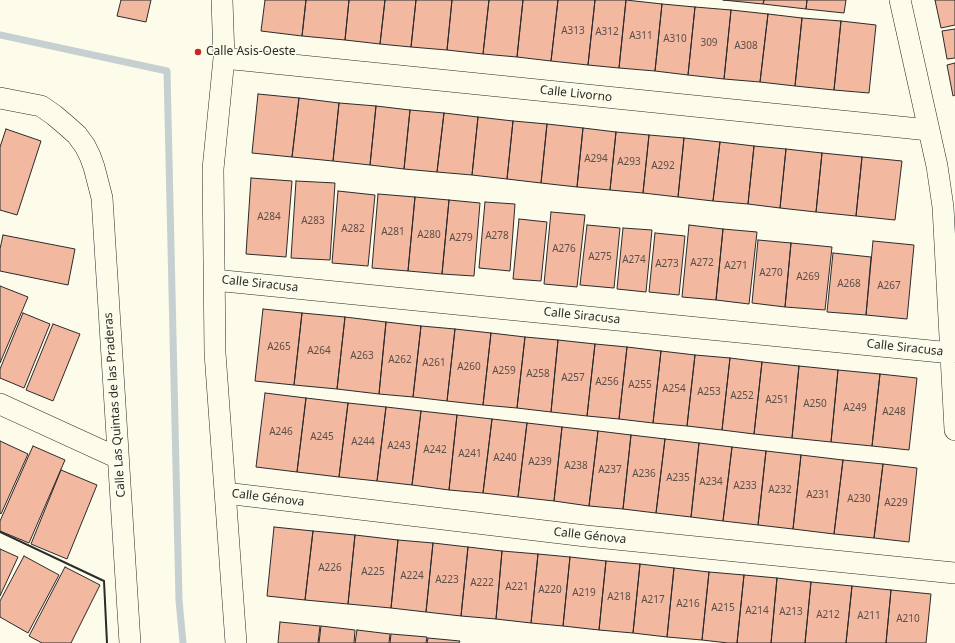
<!DOCTYPE html>
<html>
<head>
<meta charset="utf-8">
<style>
	body { margin:0 }
	canvas { display:block; background:#fdfbea }
</style>
</head>
<body>
<canvas width="955" height="643"></canvas>
<script>
const ctx = document.querySelector('canvas').getContext('2d');
ctx.lineJoin = 'round';
const poly = rows => new Path2D(rows.map(r => 'M' + r).join(''));
function strokePath(path, color, width, dash) { ctx.strokeStyle = color; ctx.lineWidth = width; ctx.lineCap = dash ? 'butt' : 'round'; ctx.setLineDash(dash || []); ctx.stroke(path); }
function paint(path, color) { ctx.fillStyle = color; ctx.fill(path, 'evenodd'); }
function drawText(font, color, halo, rows, align = 'center') {
  ctx.font = font + ' "Noto Sans",sans-serif'; ctx.lineWidth = 3; ctx.setLineDash([]); ctx.textBaseline = 'middle'; ctx.strokeStyle = halo; ctx.fillStyle = color; for (const [text, x, y, turn = 0] of rows) {
    ctx.save(); ctx.translate(x, y); ctx.rotate((+turn || 0) * Math.PI / 180); ctx.textAlign = isNaN(turn) ? turn : align; if (halo) ctx.strokeText(text, 0, 0); ctx.fillText(text, 0, 0); ctx.restore();
  }
}
strokePath(poly([
	[0,35,167,71,179,600,183,643]
]), '#c7d0d0', 7);
const building = poly([
	[121,0,151,0,146,22,117,16,121,0],
	[265,0,306,0,302,36,261,31,265,0],
	[306,0,349,0,345,40,302,36,306,0],
	[349,0,385,0,380,44,345,40,349,0],
	[385,0,416,0,411,47,380,44,385,0],
	[416,0,452,0,447,50,411,47,416,0],
	[452,0,489,0,483,54,447,50,452,0],
	[489,0,523,0,517,57,483,54,489,0],
	[523,0,558,0,551,61,517,57,523,0],
	[558,0,595,0,588,65,551,61,558,0],
	[595,0,626,0,619,68,588,65,595,0],
	[626,0,662,4,655,71,619,68,626,0],
	[723,0,764,0,763,4,723,0],
	[764,0,807,0,806,9,763,4,764,0],
	[807,0,846,0,844,13,806,9,807,0],
	[935,0,955,0,955,25,941,28,935,0],
	[662,4,695,7,688,75,655,71,662,4],
	[695,7,731,10,724,79,688,75,695,7],
	[731,10,768,14,760,82,724,79,731,10],
	[768,14,802,18,795,86,760,82,768,14],
	[802,18,841,21,834,90,795,86,802,18],
	[841,21,876,25,869,93,834,90,841,21],
	[955,29,955,58,947,59,942,31,955,29],
	[955,63,955,95,953,96,947,65,955,63],
	[258,94,299,98,292,157,252,153,258,94],
	[299,98,339,103,333,161,292,157,299,98],
	[339,103,376,106,370,165,333,161,339,103],
	[376,106,410,110,404,169,370,165,376,106],
	[410,110,444,113,437,172,404,169,410,110],
	[444,113,478,117,472,175,437,172,444,113],
	[478,117,513,121,507,179,472,175,478,117],
	[513,121,547,124,541,183,507,179,513,121],
	[547,124,583,128,577,187,541,183,547,124],
	[583,128,616,132,610,190,577,187,583,128],
	[6,129,41,141,17,215,0,210,0,147,6,129],
	[616,132,649,135,643,193,610,190,616,132],
	[649,135,684,138,678,197,643,193,649,135],
	[684,138,720,142,713,201,678,197,684,138],
	[720,142,754,146,748,204,713,201,720,142],
	[754,146,786,149,780,208,748,204,754,146],
	[786,149,822,153,816,212,780,208,786,149],
	[822,153,862,157,856,216,816,212,822,153],
	[862,157,902,161,895,220,856,216,862,157],
	[251,178,292,181,286,257,246,254,251,178],
	[296,181,335,183,330,260,291,258,296,181],
	[338,191,375,195,368,266,332,263,338,191],
	[378,194,415,197,408,271,372,268,378,194],
	[415,197,449,200,442,274,408,271,415,197],
	[449,200,480,203,474,276,442,274,449,200],
	[485,202,515,204,510,271,479,268,485,202],
	[551,212,585,215,577,287,544,284,551,212],
	[519,219,547,222,541,281,513,279,519,219],
	[587,225,620,228,614,288,580,285,587,225],
	[689,225,723,229,716,300,682,297,689,225],
	[623,228,652,230,646,292,617,289,623,228],
	[723,229,757,232,749,304,716,300,723,229],
	[655,233,685,236,679,295,649,292,655,233],
	[3,235,75,249,68,285,0,271,0,249,3,235],
	[758,240,791,243,785,307,752,303,758,240],
	[873,241,914,245,907,319,866,315,873,241],
	[791,243,832,247,825,310,785,307,791,243],
	[833,253,871,257,866,315,827,312,833,253],
	[0,286,28,297,0,363,0,286],
	[263,309,302,313,294,385,255,381,263,309],
	[23,313,50,324,24,388,0,378,0,369,23,313],
	[302,313,345,317,337,389,294,385,302,313],
	[345,317,386,322,379,394,337,389,345,317],
	[386,322,421,326,413,397,379,394,386,322],
	[53,324,80,334,53,401,26,390,53,324],
	[421,326,455,329,447,401,413,397,421,326],
	[455,329,491,333,483,405,447,401,455,329],
	[491,333,525,337,517,408,483,405,491,333],
	[525,337,558,340,551,412,517,408,525,337],
	[558,340,595,344,587,416,551,412,558,340],
	[595,344,627,347,619,419,587,416,595,344],
	[627,347,661,351,653,423,619,419,627,347],
	[661,351,695,355,687,426,653,423,661,351],
	[695,355,730,358,722,430,687,426,695,355],
	[730,358,762,362,754,434,722,430,730,358],
	[762,362,799,366,792,438,754,434,762,362],
	[799,366,838,370,831,442,792,438,799,366],
	[838,370,880,374,872,446,831,442,838,370],
	[880,374,917,378,909,450,872,446,880,374],
	[265,393,306,398,297,472,256,467,265,393],
	[306,398,348,403,339,477,297,472,306,398],
	[348,403,386,407,377,481,339,477,348,403],
	[386,407,421,411,412,485,377,481,386,407],
	[421,411,457,415,449,490,412,485,421,411],
	[457,415,492,419,483,493,449,490,457,415],
	[492,419,527,423,518,497,483,493,492,419],
	[527,423,562,427,554,501,518,497,527,423],
	[562,427,598,431,589,506,554,501,562,427],
	[598,431,631,435,623,509,589,506,598,431],
	[631,435,665,439,656,513,623,509,631,435],
	[665,439,699,443,691,517,656,513,665,439],
	[0,441,28,454,1,514,0,513,0,441],
	[699,443,732,447,723,521,691,517,699,443],
	[33,446,65,460,29,543,0,531,0,521,33,446],
	[732,447,766,451,758,525,723,521,732,447],
	[766,451,801,455,793,529,758,525,766,451],
	[801,455,843,460,834,534,793,529,801,455],
	[843,460,883,464,874,538,834,534,843,460],
	[883,464,917,468,909,542,874,538,883,464],
	[61,470,97,485,67,559,31,544,61,470],
	[274,527,313,531,305,600,267,596,274,527],
	[313,531,355,535,348,604,305,600,313,531],
	[355,535,398,540,391,608,348,604,355,535],
	[398,540,433,543,426,612,391,608,398,540],
	[433,543,468,547,461,616,426,612,433,543],
	[468,547,502,551,496,619,461,616,468,547],
	[0,549,18,557,0,596,0,549],
	[502,551,538,554,531,623,496,619,502,551],
	[538,554,570,557,563,626,531,623,538,554],
	[24,556,59,575,28,633,0,617,0,601,24,556],
	[570,557,606,561,599,630,563,626,570,557],
	[606,561,640,564,633,633,599,630,606,561],
	[640,564,674,568,667,637,633,633,640,564],
	[65,567,100,585,71,643,42,643,29,636,65,567],
	[674,568,709,572,702,640,667,637,674,568],
	[709,572,744,575,737,643,728,643,702,640,709,572],
	[744,575,777,578,771,643,737,643,744,575],
	[777,578,811,582,805,643,771,643,777,578],
	[811,582,852,586,846,643,805,643,811,582],
	[852,586,891,590,886,643,846,643,852,586],
	[891,590,931,594,926,643,886,643,891,590],
	[280,622,320,626,318,643,278,643,280,622],
	[321,626,355,630,354,643,319,643,321,626],
	[357,630,390,634,389,643,355,643,357,630],
	[391,634,427,637,426,643,390,643,391,634],
	[428,638,460,641,459,643,427,643,428,638]
]);
paint(building, '#f2b8a0');
strokePath(building, '#2b2b2b', 1);
const street = poly([
	[222,0,224,58,213,169,215,353,236,643],
	[900,0,937,166,943,207,955,430],
	[224,58,929,130],
	[0,98,41,106,54,115,67,126,77,135,85,146,90,156,94,167,102,198,130,643],
	[214,280,951,353],
	[0,404,118,458],
	[225,493,586,536,955,573]
]);
strokePath(street, '#2b2b2b', 22);
strokePath(street, '#fdfbea', 21);
strokePath(poly([
	[0,532,104,581,107,643]
]), '#2b2b2b', 2);
for (const [x, y, r, color] of [
	[198,52,4,"#c62828"]
]) { const dot = new Path2D(); dot.arc(x, y, r, 0, 2 * Math.PI); ctx.fillStyle = color; ctx.fill(dot); strokePath(dot, '#fdfbea', 1.5); }
drawText('10px', '#5d4e48', null, [
	["A313",573,31],
	["A312",607,32],
	["A311",641,36],
	["A310",675,39],
	["309",709,43],
	["A308",746,46],
	["A294",596,159],
	["A293",629,162],
	["A292",663,166],
	["A284",269,217],
	["A283",313,221],
	["A282",353,229],
	["A281",393,232],
	["A280",429,235],
	["A278",497,236],
	["A279",461,238],
	["A276",564,249],
	["A275",600,257],
	["A274",634,260],
	["A272",702,263],
	["A273",667,264],
	["A271",736,266],
	["A270",771,273],
	["A269",808,277],
	["A268",849,284],
	["A267",889,286],
	["A265",279,347],
	["A264",319,351],
	["A263",362,356],
	["A262",400,360],
	["A261",434,363],
	["A260",469,367],
	["A259",504,371],
	["A258",538,374],
	["A257",573,378],
	["A256",607,382],
	["A255",640,385],
	["A254",674,389],
	["A253",709,392],
	["A252",742,396],
	["A251",777,400],
	["A250",815,404],
	["A249",855,408],
	["A248",894,412],
	["A246",281,432],
	["A245",322,437],
	["A244",363,442],
	["A243",399,446],
	["A242",435,450],
	["A241",470,454],
	["A240",505,458],
	["A239",540,462],
	["A238",576,466],
	["A237",610,470],
	["A236",644,474],
	["A235",678,478],
	["A234",711,482],
	["A233",745,486],
	["A232",780,490],
	["A231",818,495],
	["A230",859,499],
	["A229",896,503],
	["A226",330,568],
	["A225",373,572],
	["A224",412,576],
	["A223",447,580],
	["A222",482,583],
	["A221",517,587],
	["A220",550,590],
	["A219",584,593],
	["A218",619,597],
	["A217",653,600],
	["A216",688,604],
	["A215",723,608],
	["A214",757,611],
	["A213",791,612],
	["A212",828,615],
	["A211",869,616],
	["A210",908,619]
]);
drawText('12px', '#2b2b2b', '#fdfbea', [
	["Calle Asis-Oeste",206,52]
], 'left');
drawText('12px', '#2b2b2b', '#fdfbea', [
	["Calle Livorno",576,94,6],
	["Calle Siracusa",260,284,6],
	["Calle Siracusa",582,316,6],
	["Calle Siracusa",905,348,6],
	["Calle Las Quintas de las Praderas",115,405,-94],
	["Calle Génova",268,498,7],
	["Calle Génova",590,536,6]
]);
</script>
</body>
</html>
